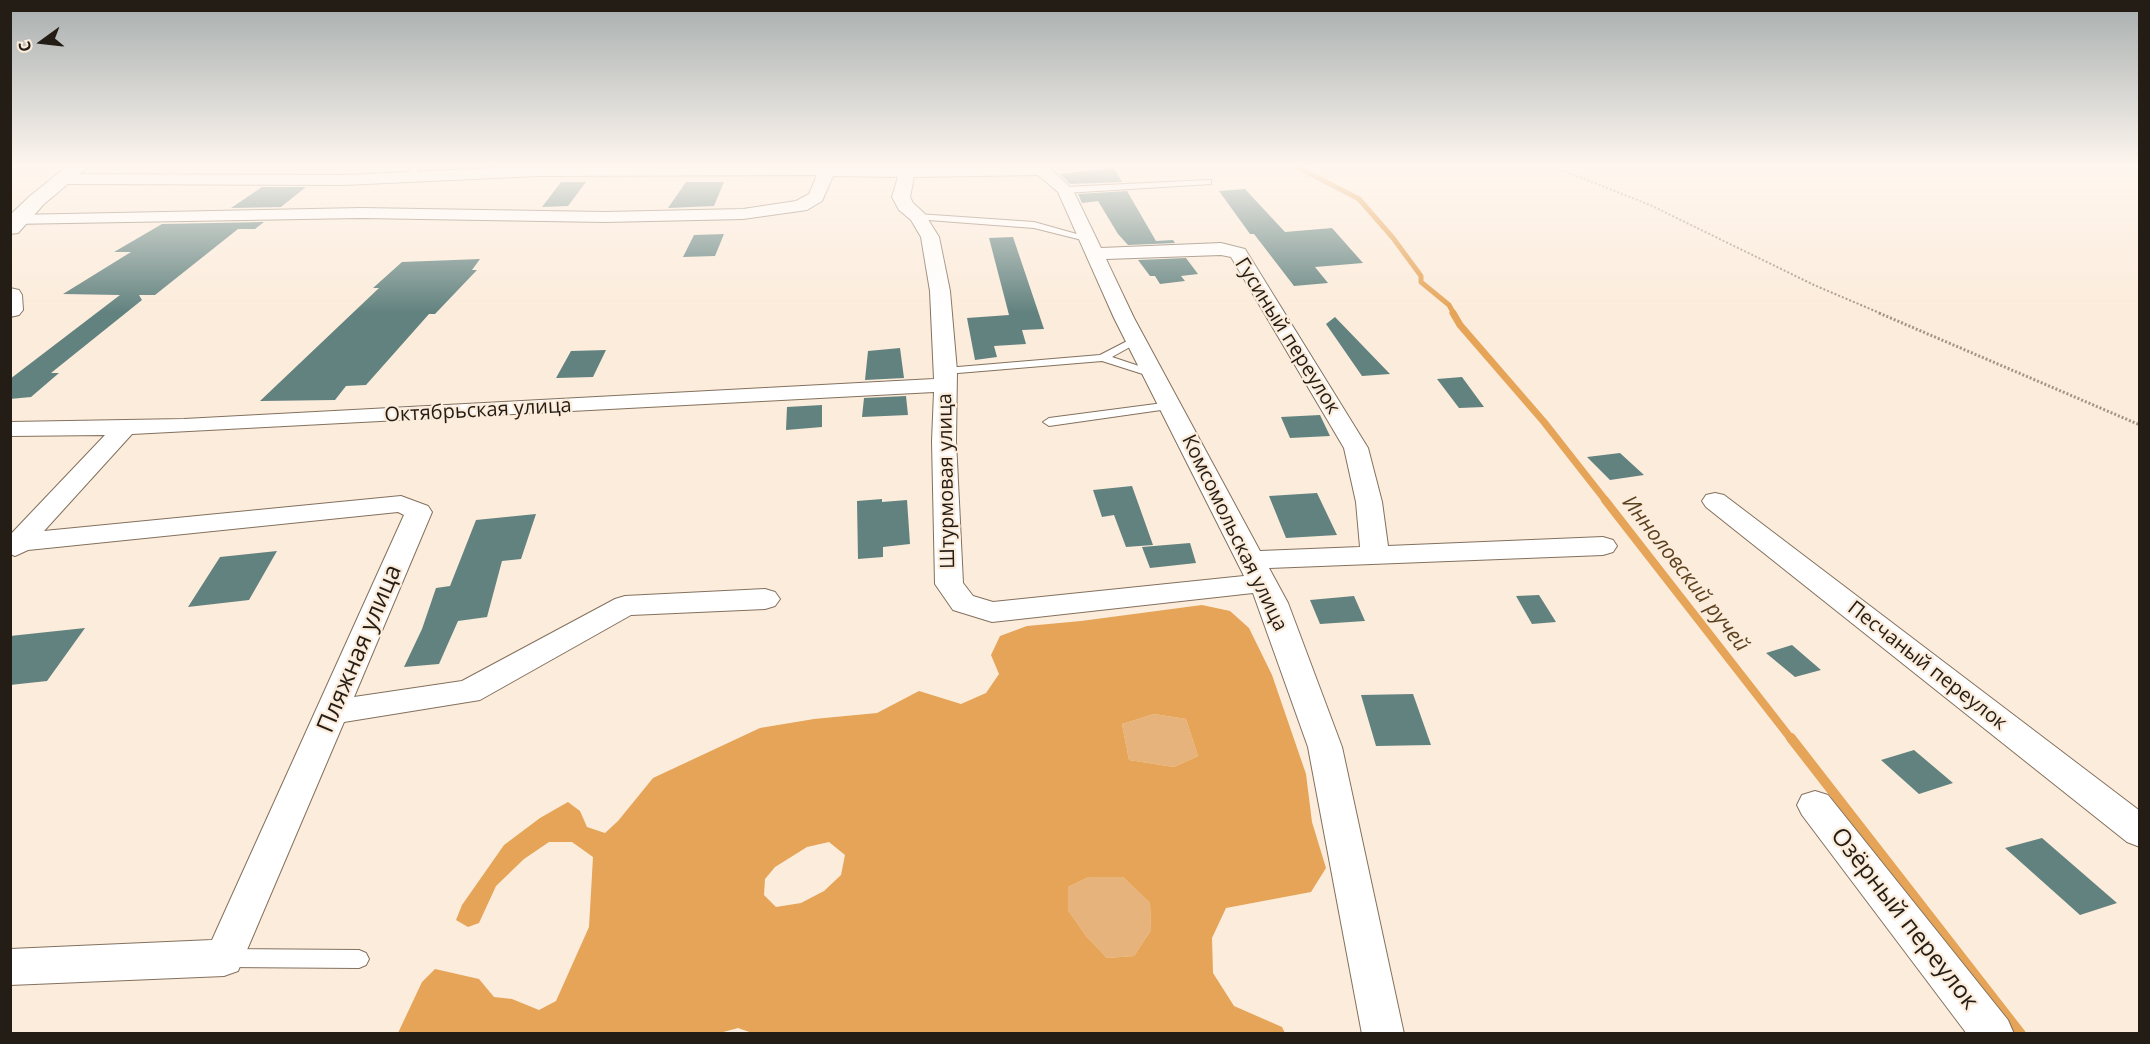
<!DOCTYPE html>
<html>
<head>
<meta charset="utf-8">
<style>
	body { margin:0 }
	#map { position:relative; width:2150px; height:1044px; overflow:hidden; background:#fcecdb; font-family:"Open Sans",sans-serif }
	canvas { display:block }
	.frame { position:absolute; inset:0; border:12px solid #241d15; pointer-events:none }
	.north { position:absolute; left:12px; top:12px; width:60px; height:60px; -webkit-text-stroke:4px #fcecdb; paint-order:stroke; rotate:255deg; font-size:16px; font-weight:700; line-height:24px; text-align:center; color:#241d15 }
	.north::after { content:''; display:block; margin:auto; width:21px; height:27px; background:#241d15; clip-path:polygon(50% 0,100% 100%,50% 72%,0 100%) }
</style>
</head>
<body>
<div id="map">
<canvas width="2150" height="1044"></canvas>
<div class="frame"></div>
<div class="north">С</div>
</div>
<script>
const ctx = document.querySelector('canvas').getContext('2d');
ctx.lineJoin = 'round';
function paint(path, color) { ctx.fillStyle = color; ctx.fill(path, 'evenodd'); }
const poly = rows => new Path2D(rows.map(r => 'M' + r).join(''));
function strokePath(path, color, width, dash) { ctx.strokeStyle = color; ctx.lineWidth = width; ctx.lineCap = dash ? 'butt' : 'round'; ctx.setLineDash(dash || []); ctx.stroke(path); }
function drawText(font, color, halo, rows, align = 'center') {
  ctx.font = font + ' "Open Sans",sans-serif'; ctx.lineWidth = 4.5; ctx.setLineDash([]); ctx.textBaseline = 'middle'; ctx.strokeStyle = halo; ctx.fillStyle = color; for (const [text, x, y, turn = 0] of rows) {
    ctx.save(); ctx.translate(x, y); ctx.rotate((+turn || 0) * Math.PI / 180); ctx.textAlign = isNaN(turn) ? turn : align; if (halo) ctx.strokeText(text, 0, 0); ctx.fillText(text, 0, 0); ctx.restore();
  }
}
paint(poly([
	[1154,714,1186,719,1198,756,1174,767,1129,760,1122,724],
	[1089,877,1123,877,1150,903,1151,930,1134,956,1107,958,1086,936,1068,910,1068,887]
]), '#e5b37b');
paint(poly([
	[1202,605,1230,611,1249,628,1272,675,1306,774,1312,822,1326,868,1311,892,1226,908,1212,938,1213,973,1234,1006,1282,1027,1285,1033,755,1034,738,1028,716,1034,398,1033,422,982,435,969,479,979,494,997,512,999,539,1010,556,1001,589,927,593,857,572,842,549,842,524,859,496,886,479,923,468,927,456,920,462,905,504,845,540,818,568,802,580,811,587,827,605,833,618,821,653,778,760,728,814,719,877,713,919,691,961,704,986,693,999,674,991,655,1000,636,1027,626,1081,621],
	[1154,714,1186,719,1198,756,1174,767,1129,760,1122,724],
	[829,842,845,855,841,875,824,891,801,903,776,907,764,895,765,879,775,867,807,847],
	[1089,877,1123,877,1150,903,1151,930,1134,956,1107,958,1086,936,1068,910,1068,887]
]), '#e5a457');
strokePath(poly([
	[1297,167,1359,199,1393,238,1421,276,1421,282,1449,305,1454,314]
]), '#e5a457', 5);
strokePath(poly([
	[1453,313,1460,325,1544,422,1606,501]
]), '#e5a457', 7);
strokePath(poly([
	[1605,500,1792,740]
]), '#e5a457', 8);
strokePath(poly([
	[1791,738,2021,1034]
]), '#e5a457', 10);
paint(poly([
	[1114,168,1122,182,1070,184,1060,174],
	[561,182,586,182,568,206,542,207],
	[686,182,724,182,714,206,668,208],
	[262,187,306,187,281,207,231,208],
	[1245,189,1285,232,1332,228,1363,263,1315,267,1328,283,1294,286,1254,234,1250,234,1219,191],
	[1127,191,1156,241,1173,240,1175,243,1128,245,1118,234,1098,201,1082,203,1078,194],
	[264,222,255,229,238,229,155,295,139,295,142,300,51,373,59,373,31,397,10,399,10,379,120,295,63,294,131,252,114,252,162,224],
	[724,234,715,256,683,257,694,235],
	[1013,237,1044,329,1022,330,1026,344,994,346,997,357,975,360,967,318,1009,315,989,238],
	[1186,258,1198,274,1181,276,1185,281,1160,284,1155,276,1150,276,1138,260],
	[480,259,472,270,477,270,435,314,429,314,366,385,346,386,335,400,260,401,379,288,373,288,402,262],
	[1335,317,1390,374,1362,376,1326,324],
	[900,348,904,378,865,380,868,351],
	[606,350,593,377,556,378,571,351],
	[1462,377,1484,407,1459,408,1437,379],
	[906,396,908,415,862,417,864,398],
	[822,405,822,427,786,430,787,407],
	[1320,415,1330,436,1290,438,1281,417],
	[1620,453,1644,475,1610,480,1587,457],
	[1132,486,1153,545,1126,547,1114,515,1102,517,1093,490],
	[1317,493,1337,535,1286,538,1269,496],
	[882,499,882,502,907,500,910,544,883,547,883,557,858,559,857,501],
	[536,514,521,559,502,561,487,617,458,621,439,664,404,667,422,629,436,588,450,586,476,520],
	[1190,543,1196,563,1150,568,1142,547],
	[277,551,249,600,188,607,220,557],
	[1539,595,1556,622,1532,624,1516,596],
	[1354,596,1365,621,1320,624,1310,600],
	[85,628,47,681,10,685,10,636],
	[1792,645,1821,670,1795,677,1766,653],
	[1413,694,1431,745,1376,746,1361,695],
	[1914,750,1953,783,1919,794,1881,760],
	[2042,838,2117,903,2080,915,2005,848]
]), '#62827f');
const lane = poly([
	[413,167,422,167,412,177,406,177,406,173,413,167],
	[1208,180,1211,180,1211,184,1065,193,1061,190,1065,187,1208,180],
	[918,214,1034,222,1091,238,1086,241,1034,228,915,219,915,215,918,214],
	[1135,337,1140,340,1139,342,1112,357,1157,372,1157,376,1149,376,1102,361,946,374,940,371,946,368,1100,355,1135,337],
	[1171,402,1177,406,1175,408,1049,426,1043,422,1049,418,1171,402],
	[226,949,359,950,366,953,369,959,366,965,359,968,226,967,219,964,216,958,219,952,226,949]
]);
const street = poly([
	[517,167,1049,167,1073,190,1101,248,1221,243,1245,249,1368,448,1382,502,1388,546,1603,537,1613,540,1617,546,1613,552,1603,555,1269,568,1288,603,1342,747,1404,1034,1362,1034,1308,747,1253,593,992,622,953,610,935,584,932,441,934,392,132,434,44,531,401,496,428,506,432,512,354,697,462,681,615,599,625,596,765,589,775,592,780,599,775,606,765,609,631,615,480,700,344,722,238,971,224,976,10,985,10,949,212,940,404,515,398,512,28,550,15,556,10,554,10,535,105,435,10,436,10,422,184,419,934,379,930,291,921,237,911,220,899,210,892,197,898,177,833,176,822,201,807,210,743,219,605,222,361,218,10,224,10,216,16,215,361,208,605,212,743,209,796,201,809,194,817,175,537,176,344,185,63,184,55,179,63,174,344,175,517,167],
	[1038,175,1058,192,1114,318,1244,576,993,602,973,596,963,583,956,441,957,371,950,291,939,237,924,213,913,203,910,197,914,177,1038,175],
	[1221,255,1231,257,1344,448,1356,502,1360,547,1260,551,1134,318,1106,259,1221,255],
	[1715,493,1724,495,2140,811,2140,847,2127,842,1706,507,1702,501,1706,495,1715,493],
	[1815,791,1828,795,2008,1020,2014,1034,1967,1034,1802,815,1797,805,1802,795,1815,791]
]);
const secondary = poly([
	[66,167,88,167,44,204,18,233,10,234,10,215,30,196,66,167],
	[10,288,19,290,22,295,23,310,19,315,10,317,10,288]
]);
strokePath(lane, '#83715e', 2);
strokePath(street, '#83715e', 2);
strokePath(secondary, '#83715e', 2);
strokePath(poly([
	[1554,167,1650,205,1814,285,1882,314]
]), '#a29688', 2, [2, 2]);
strokePath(poly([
	[1879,313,2140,425]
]), '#a29688', 3, [2, 2]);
paint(lane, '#fff');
paint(street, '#fff');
paint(secondary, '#fff');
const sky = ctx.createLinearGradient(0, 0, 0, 313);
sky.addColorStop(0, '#a7aeae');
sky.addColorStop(0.53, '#fef6ef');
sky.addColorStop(1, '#fef6ef00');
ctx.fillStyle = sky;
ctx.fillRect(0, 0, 2150, 313);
drawText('20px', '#241d15', '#fcecdb', [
	["Гусиный переулок",1287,336,58],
	["Октябрьская улица",478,411,-3],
	["Штурмовая улица",947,481,-91],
	["Комсомольская улица",1234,533,64],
	["Песчаный переулок",1927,666,38]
]);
drawText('italic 21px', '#5c4120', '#fcecdb', [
	["Инноловский ручей",1685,574,52]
]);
drawText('24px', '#241d15', '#fcecdb', [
	["Пляжная улица",360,649,-67],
	["Озёрный переулок",1904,919,52]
]);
</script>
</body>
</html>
